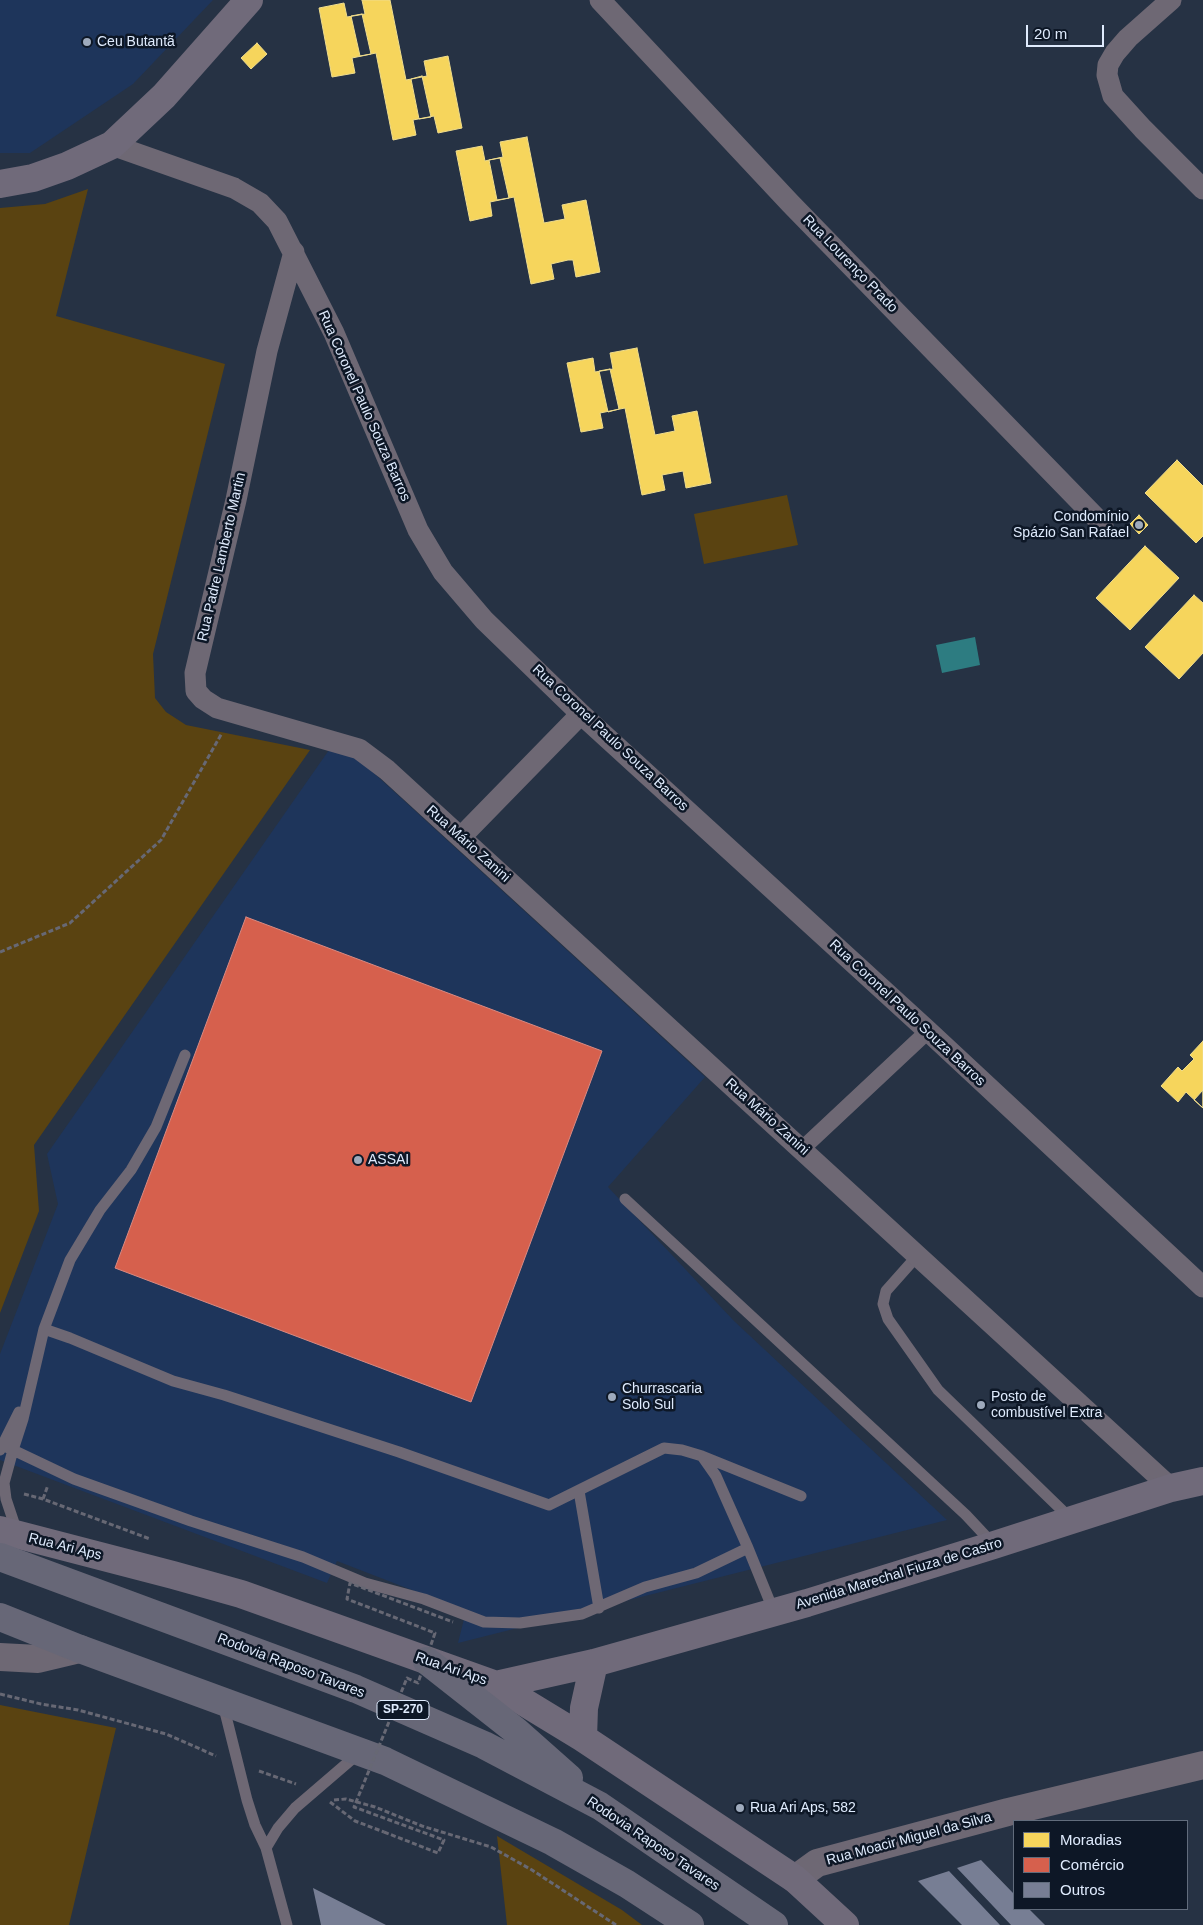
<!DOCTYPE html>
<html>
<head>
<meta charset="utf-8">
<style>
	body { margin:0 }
	#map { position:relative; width:1203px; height:1925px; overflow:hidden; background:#263244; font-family:Arial,sans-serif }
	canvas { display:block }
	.legend { position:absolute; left:1013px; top:1820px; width:175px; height:90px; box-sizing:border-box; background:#0d1726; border:1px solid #616c7c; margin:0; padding:6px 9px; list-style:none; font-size:15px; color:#dfebfd }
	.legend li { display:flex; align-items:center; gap:10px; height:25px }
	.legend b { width:25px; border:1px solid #616c7c }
	.scale { position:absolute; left:1026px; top:25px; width:78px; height:22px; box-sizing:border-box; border:2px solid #dfebfd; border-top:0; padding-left:6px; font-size:15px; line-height:18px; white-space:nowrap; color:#dfebfd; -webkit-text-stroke:4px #0d1726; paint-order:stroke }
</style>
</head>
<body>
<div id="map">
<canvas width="1203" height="1925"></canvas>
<ul class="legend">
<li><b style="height:14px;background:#f6d55c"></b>Moradias</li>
<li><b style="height:14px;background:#d6604d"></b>Comércio</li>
<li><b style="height:14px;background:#777e94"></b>Outros</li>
</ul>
<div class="scale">20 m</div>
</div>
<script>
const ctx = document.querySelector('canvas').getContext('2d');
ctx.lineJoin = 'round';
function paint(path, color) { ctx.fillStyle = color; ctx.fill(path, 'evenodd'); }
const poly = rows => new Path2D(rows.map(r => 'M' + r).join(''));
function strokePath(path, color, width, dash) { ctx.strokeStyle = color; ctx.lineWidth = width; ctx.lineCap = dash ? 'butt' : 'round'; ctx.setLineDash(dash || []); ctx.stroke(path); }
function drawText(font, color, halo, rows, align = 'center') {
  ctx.font = font + ' Arial,sans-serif'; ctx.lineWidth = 5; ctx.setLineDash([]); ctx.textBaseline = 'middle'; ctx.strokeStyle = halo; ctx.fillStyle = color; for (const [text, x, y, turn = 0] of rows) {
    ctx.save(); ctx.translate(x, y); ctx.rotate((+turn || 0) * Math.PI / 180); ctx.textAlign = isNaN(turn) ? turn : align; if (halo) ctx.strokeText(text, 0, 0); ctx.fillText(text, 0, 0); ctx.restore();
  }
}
paint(poly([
	[0,0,213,0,133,84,30,153,0,153],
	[329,750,353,754,705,1077,608,1187,734,1321,947,1520,458,1643,466,1611,337,1561,327,1583,0,1460,0,1354,58,1204,47,1154]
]), '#1e355b');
paint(poly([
	[88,189,56,316,225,364,153,654,155,698,166,712,186,725,310,750,34,1145,39,1211,0,1313,0,208,45,204],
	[787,495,798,545,704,564,694,514],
	[0,1705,116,1728,69,1925,0,1925],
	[497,1836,622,1910,642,1925,507,1925]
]), '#5a4311');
paint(poly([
	[975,637,980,665,942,673,936,645]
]), '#2d7c81');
const homes = poly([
	[362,0,390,0,406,80,427,76,424,61,448,56,462,128,438,133,434,116,413,120,416,135,393,140,376,53,352,58,355,73,332,77,319,8,344,3,347,17,365,14,362,0],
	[362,14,371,54,360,56,351,16,362,14],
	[257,43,267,54,251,69,241,58,257,43],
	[422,76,431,117,419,119,411,79,422,76],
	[527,137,544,223,565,219,562,205,586,200,600,272,576,277,573,260,568,260,551,264,554,279,531,284,514,197,490,202,492,216,470,221,456,151,482,146,485,161,489,160,503,157,500,142,527,137],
	[500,158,509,198,497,200,489,160,500,158],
	[637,348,655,435,675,431,672,416,697,411,711,483,686,488,683,471,662,475,665,490,642,495,625,408,600,413,603,428,581,432,567,363,593,358,595,372,613,369,610,353,637,348],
	[610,369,619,409,608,412,599,371,610,369],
	[1177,460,1203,486,1203,536,1196,543,1145,493,1177,460],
	[1139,515,1148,525,1139,534,1130,524,1139,515],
	[1145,546,1179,578,1130,630,1096,598,1145,546],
	[1194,595,1203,603,1203,653,1179,679,1145,647,1194,595],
	[1203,1041,1203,1108,1186,1092,1178,1102,1161,1086,1178,1067,1182,1071,1194,1059,1190,1055,1203,1041],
	[1203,1090,1203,1108,1194,1100,1203,1090]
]);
paint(homes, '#f6d55c');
strokePath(homes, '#efdc8c', 1);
const shops = poly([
	[246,917,602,1051,471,1402,115,1268,246,917]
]);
paint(shops, '#d6604d');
strokePath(shops, '#d98a82', 1);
paint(poly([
	[981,1860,1014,1894,1014,1909,1029,1909,1045,1925,1011,1925,957,1868],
	[949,1871,1000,1925,962,1925,918,1881],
	[313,1888,386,1925,321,1925]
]), '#777e94');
strokePath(poly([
	[0,952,70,923,161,840,222,733],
	[24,1494,43,1499,150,1539],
	[43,1499,48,1485],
	[0,1694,41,1704,78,1710,166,1734,216,1756],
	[259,1771,296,1784],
	[334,1800,346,1799,375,1807,422,1826,491,1847,532,1870,616,1925],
	[330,1802,355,1821,384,1832]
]), '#676874', 3, [5, 2.5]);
strokePath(poly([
	[625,1199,966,1515,994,1545],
	[918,1255,886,1291,883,1304,888,1319,938,1390,1070,1518],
	[44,1329,70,1260,100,1210,131,1170,156,1127,185,1055],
	[2,1445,13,1450,74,1479,191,1521,303,1557,365,1583,424,1599,484,1622,520,1623,582,1614,645,1587,696,1573,748,1548,716,1476,702,1456,682,1450,664,1448,549,1505,399,1452,224,1395,173,1381,70,1338,44,1329,23,1419,13,1450,4,1483,6,1499,17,1532],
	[0,1450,19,1412],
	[702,1456,801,1496],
	[579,1491,599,1608],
	[748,1548,774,1612],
	[223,1704,247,1800,255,1825,266,1848,287,1925],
	[266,1848,278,1828,295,1808,359,1753]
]), '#6e6874', 11);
strokePath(poly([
	[802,1149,928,1031]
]), '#6e6874', 16);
strokePath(poly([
	[600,0,790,203,1103,525],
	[1171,0,1128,38,1115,53,1108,65,1107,75,1113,96,1143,129,1203,189],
	[112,145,234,188,260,203,277,221,334,333,418,530,443,572,484,620,581,714,928,1031,1203,1287],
	[294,252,267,351,236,500,195,673,196,691,203,699,217,708,359,749,387,770,1171,1488],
	[461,837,581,714]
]), '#6e6874', 21);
strokePath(poly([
	[0,1657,38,1659,80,1649],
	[795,1879,817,1863,1008,1812,1203,1765]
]), '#6e6874', 28);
strokePath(poly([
	[0,184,33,178,67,166,112,145,164,96,249,0],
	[0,1530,173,1575,241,1594,496,1685,583,1738,795,1879,845,1925],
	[496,1685,594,1663,807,1603,994,1545,1171,1488,1203,1481],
	[583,1738,584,1708,594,1663]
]), '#706a7a', 28);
strokePath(poly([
	[0,1557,356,1689,484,1745,600,1806,774,1925],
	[0,1617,80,1649,385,1761,553,1842,627,1884,690,1925],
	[427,1661,516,1731,569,1778]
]), '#676777', 28);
strokePath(poly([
	[384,1832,438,1853,444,1840,354,1807,407,1678,418,1683,435,1633,347,1599,350,1583,453,1622]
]), '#676874', 3, [5, 2.5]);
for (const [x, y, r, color] of [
	[87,42,5,"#9eaabc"],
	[1139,525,5,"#9eaabc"],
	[358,1160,5,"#9eaabc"],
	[612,1397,5,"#9eaabc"],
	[981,1405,5,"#9eaabc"],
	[740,1808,5,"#9eaabc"]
]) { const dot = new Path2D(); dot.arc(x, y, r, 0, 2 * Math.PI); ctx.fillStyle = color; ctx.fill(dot); strokePath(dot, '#0d1726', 2); }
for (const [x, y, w] of [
	[403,1710,52]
]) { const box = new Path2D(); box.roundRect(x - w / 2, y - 9.5, w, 19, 4); ctx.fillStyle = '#0d1726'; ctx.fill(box); strokePath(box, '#dfebfd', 1); }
drawText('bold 12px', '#dfebfd', null, [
	["SP-270",403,1710]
]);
drawText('14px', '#dfebfd', '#0d1726', [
	["Ceu Butantã",97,42],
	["Condomínio",1129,517,"right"],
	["Spázio San Rafael",1129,533,"right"],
	["ASSAI",368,1160],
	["Churrascaria",622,1389],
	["Solo Sul",622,1405],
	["Posto de",991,1397],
	["combustível Extra",991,1413],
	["Rua Ari Aps, 582",750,1808]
], 'left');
drawText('14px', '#dfebfd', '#0d1726', [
	["Rua Lourenço Prado",850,264,46],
	["Rua Coronel Paulo Souza Barros",364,406,66],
	["Rua Padre Lamberto Martin",222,557,-77],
	["Rua Coronel Paulo Souza Barros",610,738,43],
	["Rua Mário Zanini",468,844,42],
	["Rua Coronel Paulo Souza Barros",907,1013,43],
	["Rua Mário Zanini",767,1117,42],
	["Rua Ari Aps",65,1547,14],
	["Avenida Marechal Fiuza de Castro",899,1574,-17],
	["Rodovia Raposo Tavares",291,1666,21],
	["Rua Ari Aps",451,1669,19],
	["Rua Moacir Miguel da Silva",909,1839,-15],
	["Rodovia Raposo Tavares",653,1844,34]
]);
</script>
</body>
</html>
